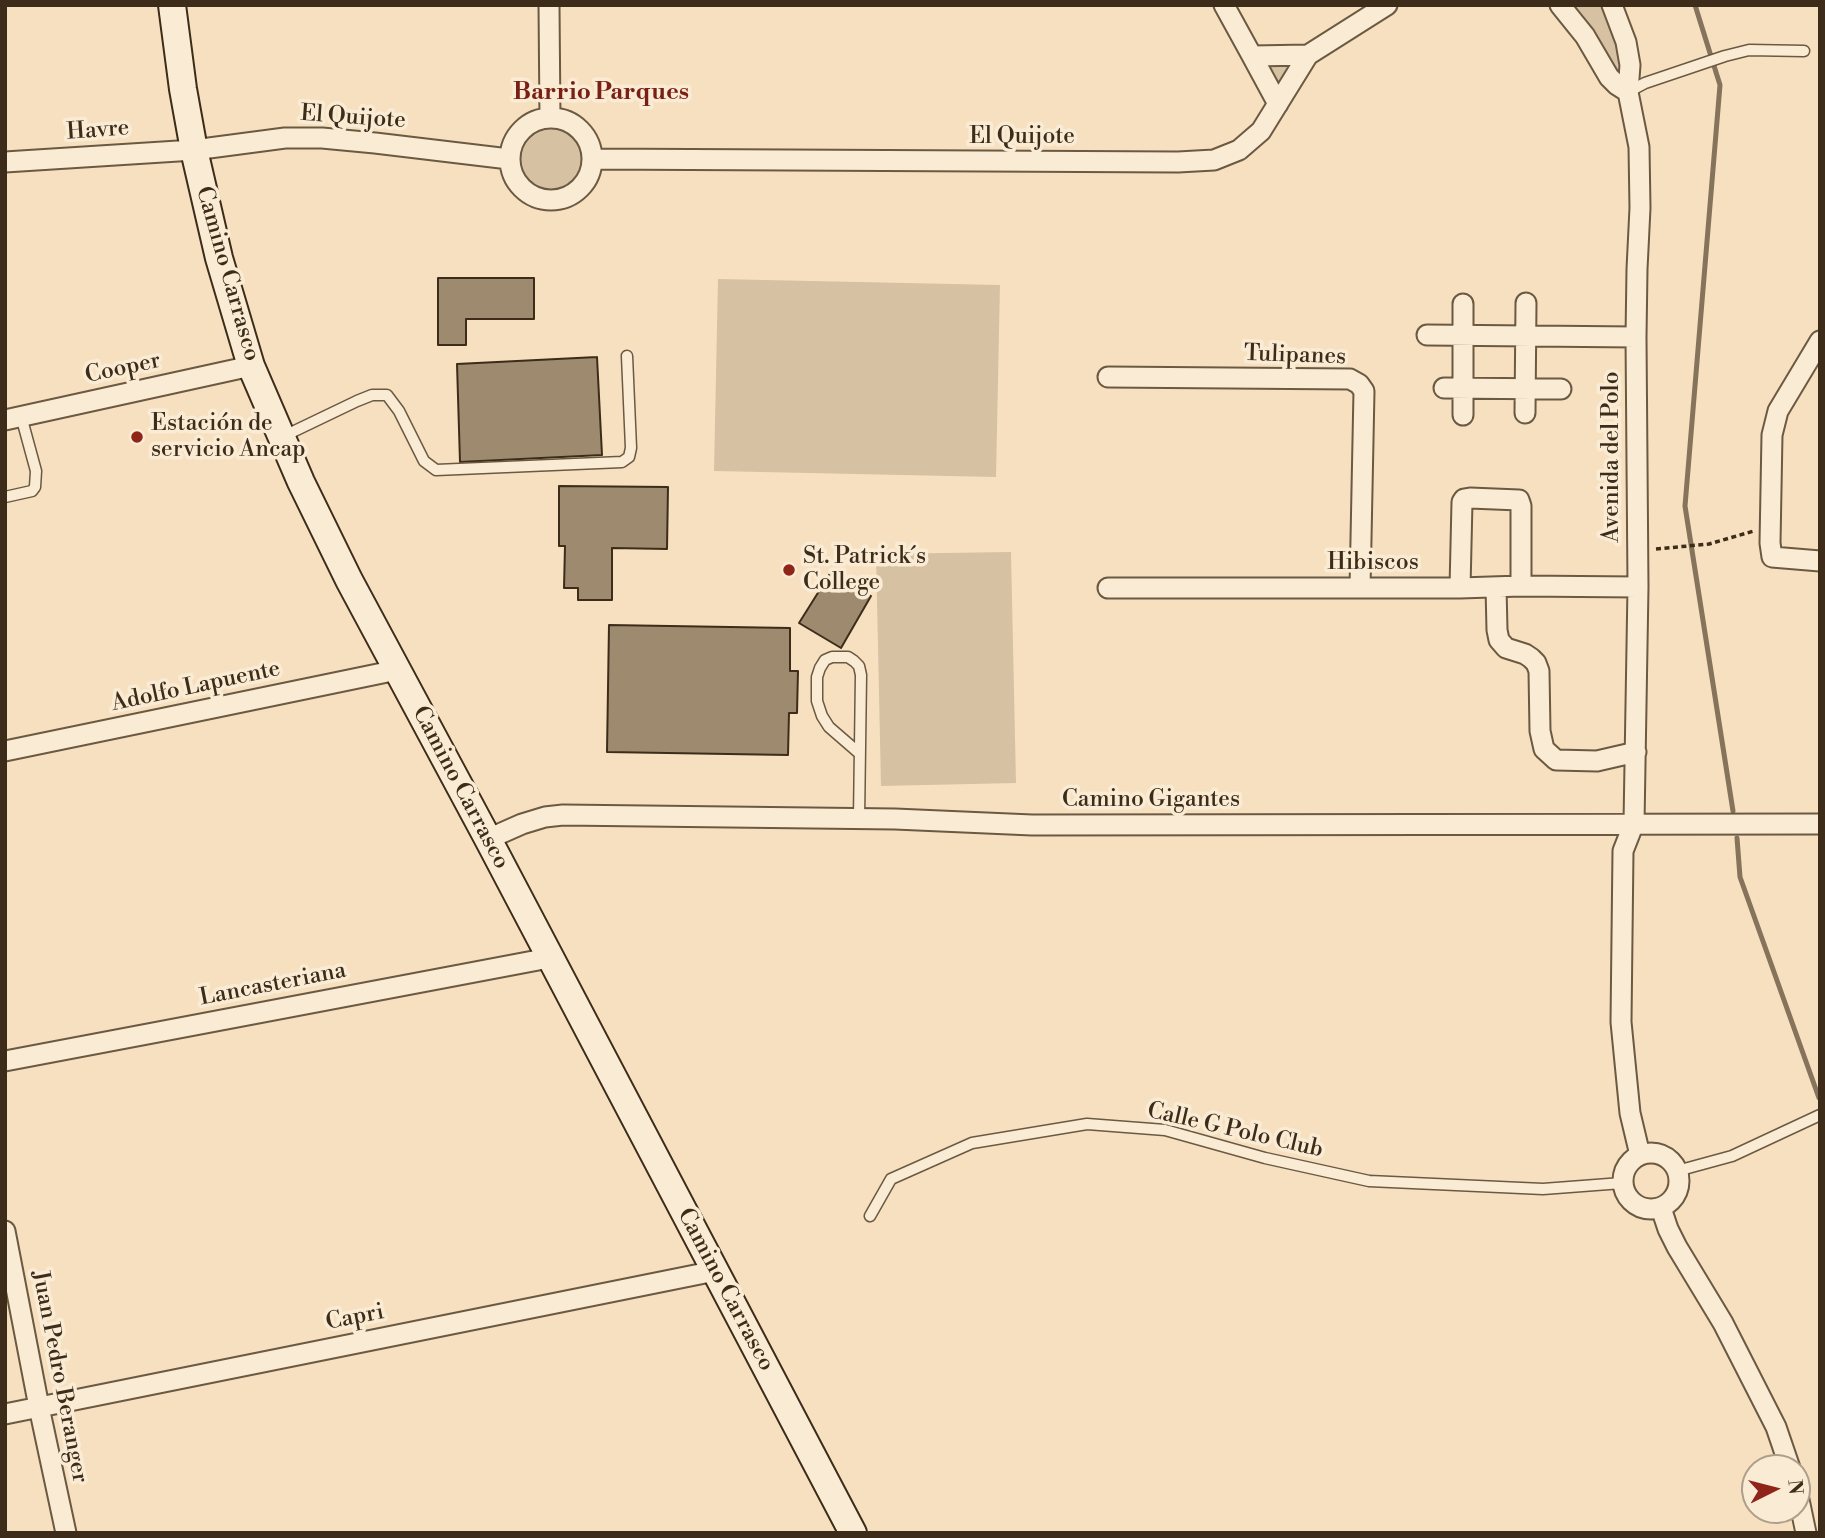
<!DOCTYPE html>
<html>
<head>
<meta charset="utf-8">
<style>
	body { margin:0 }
	#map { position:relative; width:1825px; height:1538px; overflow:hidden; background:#f7e0bf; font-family:"Libre Bodoni",serif }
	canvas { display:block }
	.frame { position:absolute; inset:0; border:7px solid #3c2c19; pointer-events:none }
	.north { position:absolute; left:1741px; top:1454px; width:70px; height:70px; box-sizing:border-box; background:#faebd5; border:2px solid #ae9f8a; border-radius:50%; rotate:84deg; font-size:19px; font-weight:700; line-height:28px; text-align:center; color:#3c2c19 }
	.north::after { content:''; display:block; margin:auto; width:24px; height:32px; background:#8f2418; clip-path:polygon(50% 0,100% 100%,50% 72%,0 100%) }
</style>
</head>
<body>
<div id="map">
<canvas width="1825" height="1538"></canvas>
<div class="frame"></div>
<div class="north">N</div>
</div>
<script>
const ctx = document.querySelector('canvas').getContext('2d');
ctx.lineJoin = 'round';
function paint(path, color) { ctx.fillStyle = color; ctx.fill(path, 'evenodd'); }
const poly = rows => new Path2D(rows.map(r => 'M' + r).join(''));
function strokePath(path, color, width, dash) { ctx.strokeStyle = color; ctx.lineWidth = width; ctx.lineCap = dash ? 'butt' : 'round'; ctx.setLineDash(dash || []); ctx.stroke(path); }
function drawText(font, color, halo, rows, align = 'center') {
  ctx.font = font + ' "Libre Bodoni",serif'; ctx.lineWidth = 7; ctx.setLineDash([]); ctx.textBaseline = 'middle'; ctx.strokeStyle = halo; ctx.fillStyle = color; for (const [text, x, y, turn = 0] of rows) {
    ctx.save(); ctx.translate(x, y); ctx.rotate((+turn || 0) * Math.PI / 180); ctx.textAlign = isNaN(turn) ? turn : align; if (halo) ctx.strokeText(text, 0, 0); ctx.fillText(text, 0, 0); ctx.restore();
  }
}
paint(poly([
	[1570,5,1602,5,1612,27,1624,72,1618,75],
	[1270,64,1291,66,1279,88,1268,65],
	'521 161a32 32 0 1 1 64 0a32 32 0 1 1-64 0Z',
	[718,279,1000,285,996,477,714,471],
	[1011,552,1016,783,881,786,876,554]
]), '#d7c1a3');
strokePath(poly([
	[1695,5,1720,85,1685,506,1733,811],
	[1737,838,1740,877,1819,1098]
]), '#86735b', 5);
const building = poly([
	[438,278,534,278,534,319,466,319,466,345,438,345,438,278],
	[597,357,602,455,460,462,457,364,597,357],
	[559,486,668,487,667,549,612,548,612,600,578,600,578,588,564,588,565,546,559,546,559,486],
	[831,572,871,596,841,648,799,623,831,572],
	[609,625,790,628,790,671,798,671,797,713,789,713,788,755,607,752,609,625]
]);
paint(building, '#9d8a6f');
strokePath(building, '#3c2c19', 2);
const lane = poly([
	[1628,92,1645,83,1725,56,1749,50,1804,51],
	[282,437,357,401,372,395,387,395,399,411,424,461,436,470,622,462,629,457,631,448,627,356],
	[5,497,32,491,35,487,36,471,21,416],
	[859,819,861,675,859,666,854,661,848,657,832,657,825,660,820,668,817,677,817,701,822,716,829,727,859,753],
	[1677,1171,1732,1156,1820,1115],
	[870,1216,891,1179,972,1143,1087,1124,1165,1130,1265,1158,1369,1181,1543,1189,1622,1183]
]);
const street = poly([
	[549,5,550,118],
	[1224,5,1252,56,1308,55],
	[1560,5,1585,36,1609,77,1617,85,1628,92],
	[1612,5,1626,42,1630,65,1628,92,1639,147,1640,208,1637,269,1636,337,1638,587,1634,823,1623,851,1621,1022,1630,1113,1640,1155],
	[1252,56,1278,104],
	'510 159a41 41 0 1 1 82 0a41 41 0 1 1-82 0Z',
	[592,159,1178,162,1214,160,1239,150,1261,131,1308,55,1387,5],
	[5,162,194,150,285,138,322,138,375,143,509,159],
	[1427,335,1636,337],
	[1820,341,1778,411,1772,435,1770,543,1772,557,1820,561],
	[1108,377,1350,379,1359,384,1364,391,1360,588],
	[1444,388,1561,389],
	[1525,413,1526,303],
	[1463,415,1463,304],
	[5,420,251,366],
	[1496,587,1497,630,1499,640,1506,648,1525,654,1531,658,1536,663,1539,671,1540,731,1544,749,1556,760,1597,761,1636,752],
	[1108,588,1460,588,1521,586,1638,587],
	[1460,588,1462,502,1464,499,1470,498,1519,500,1521,506,1521,586],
	[5,751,397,670],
	[488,839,522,824,545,817,563,815,895,819,1032,825,1820,824],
	[5,1061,549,958],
	'1623 1181a28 28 0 1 1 56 0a28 28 0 1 1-56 0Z',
	[1661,1208,1668,1229,1677,1247,1723,1323,1776,1427,1790,1468],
	[5,1231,39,1407,66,1533],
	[5,1414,715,1271],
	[1797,1490,1806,1533]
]);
const secondary = poly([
	[172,5,183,89,194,150,219,258,251,366,301,482,349,580,488,839,853,1533]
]);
strokePath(lane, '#6b5942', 13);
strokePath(street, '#6b5942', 23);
strokePath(secondary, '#3c2c19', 30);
strokePath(poly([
	[1656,549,1709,544,1754,531]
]), '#3c2c19', 3.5, [5, 3.5]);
strokePath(lane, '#faebd5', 10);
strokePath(street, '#faebd5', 19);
strokePath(secondary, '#faebd5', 26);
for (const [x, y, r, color] of [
	[137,437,7,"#8f2418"],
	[789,570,7,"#8f2418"]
]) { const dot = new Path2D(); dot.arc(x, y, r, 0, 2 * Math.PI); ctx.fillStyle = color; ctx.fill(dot); strokePath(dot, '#faebd5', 2.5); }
drawText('23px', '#3c2c19', '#faebd5', [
	["El Quijote",353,118,4],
	["Havre",98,131,-4],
	["El Quijote",1022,137],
	["Camino Carrasco",227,274,74],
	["Tulipanes",1295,356,2],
	["Cooper",123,369,-12],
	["Avenida del Polo",1612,457,-90],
	["Hibiscos",1373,563],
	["Adolfo Lapuente",196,687,-12],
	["Camino Carrasco",460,788,62],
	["Camino Gigantes",1151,800],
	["Lancasteriana",273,985,-11],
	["Calle G Polo Club",1235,1131,13],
	["Camino Carrasco",725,1290,62],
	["Capri",355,1318,-11],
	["Juan Pedro Beranger",59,1377,79]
]);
drawText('23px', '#3c2c19', '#faebd5', [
	["Estación de",151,424],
	["servicio Ancap",151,450],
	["St. Patrick´s",803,557],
	["College",803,583]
], 'left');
drawText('bold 24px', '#7a1f14', '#faebd5', [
	["Barrio Parques",601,93]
]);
</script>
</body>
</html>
